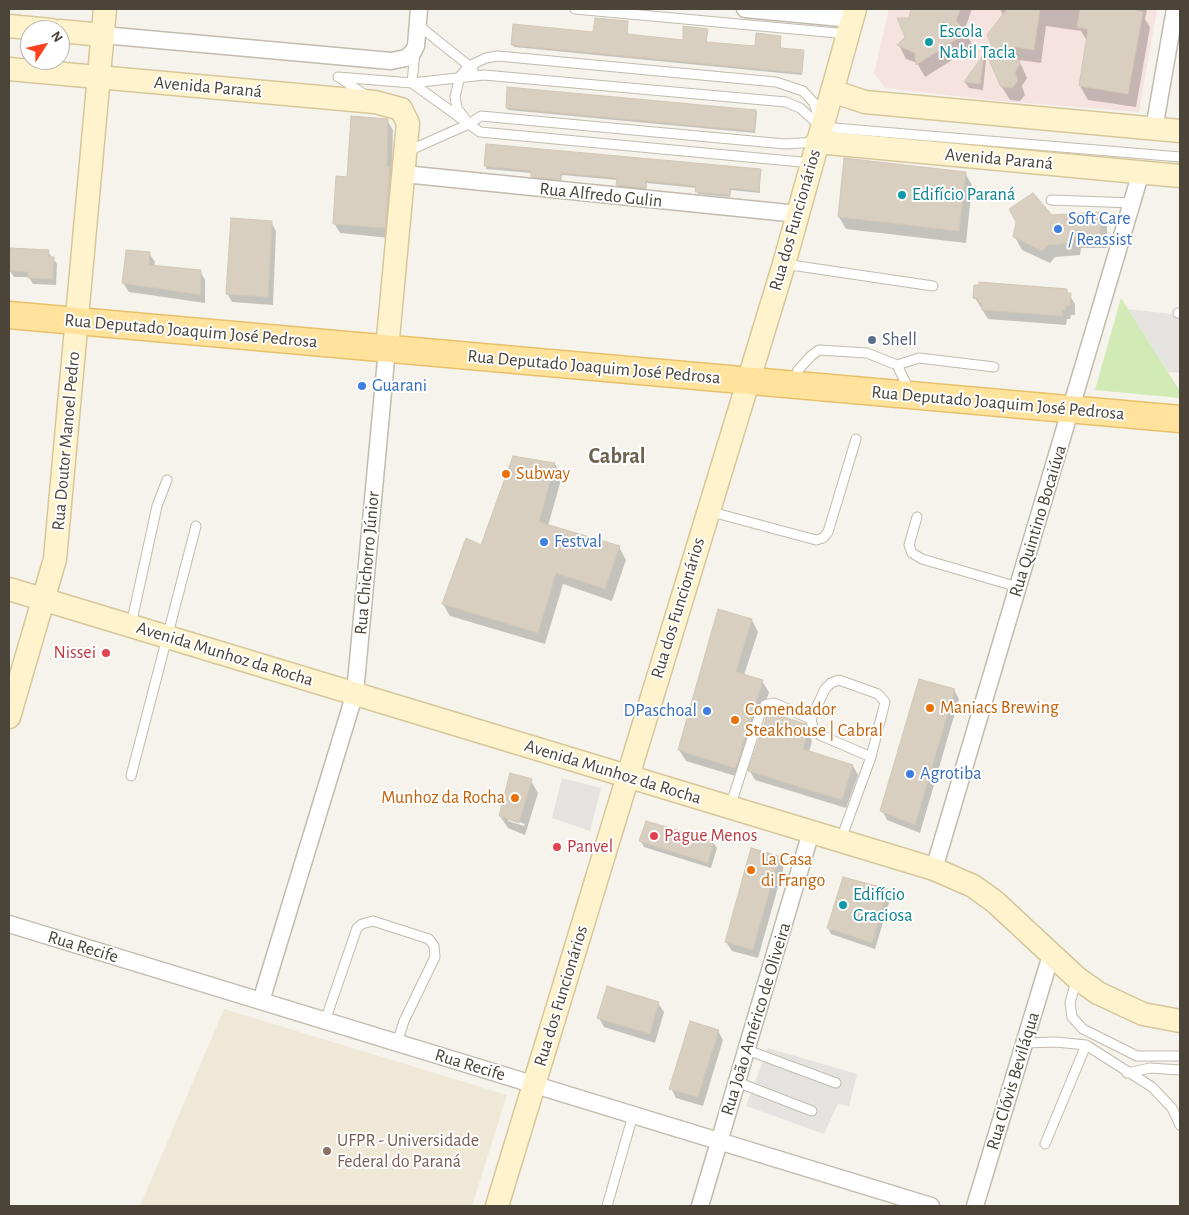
<!DOCTYPE html>
<html>
<head>
<meta charset="utf-8">
<style>
	body { margin:0 }
	#map { position:relative; width:1189px; height:1215px; overflow:hidden; background:#f6f3ec; font-family:"Alegreya Sans",sans-serif }
	canvas { display:block }
	.frame { position:absolute; inset:0; border:10px solid #4b4439; pointer-events:none }
	.north { position:absolute; left:20px; top:20px; width:50px; height:50px; box-sizing:border-box; background:#fff; border:1px solid #b7b4b0; border-radius:50%; rotate:55deg; font-size:14px; font-weight:700; line-height:20px; text-align:center; color:#4b4439 }
	.north::after { content:''; display:block; margin:auto; width:18px; height:22px; background:#fc3f1d; clip-path:polygon(50% 0,100% 100%,50% 72%,0 100%) }
</style>
</head>
<body>
<div id="map">
<canvas width="1189" height="1215"></canvas>
<div class="frame"></div>
<div class="north">N</div>
</div>
<script>
const ctx = document.querySelector('canvas').getContext('2d');
ctx.lineJoin = 'round';
function paint(path, color) { ctx.fillStyle = color; ctx.fill(path, 'evenodd'); }
const poly = rows => new Path2D(rows.map(r => 'M' + r).join(''));
function strokePath(path, color, width, dash) { ctx.strokeStyle = color; ctx.lineWidth = width; ctx.lineCap = dash ? 'butt' : 'round'; ctx.setLineDash(dash || []); ctx.stroke(path); }
function drawText(font, color, halo, rows, align = 'center') {
  ctx.font = font + ' "Alegreya Sans",sans-serif'; ctx.lineWidth = 4; ctx.setLineDash([]); ctx.textBaseline = 'middle'; ctx.strokeStyle = halo; ctx.fillStyle = color; for (const [text, x, y, turn = 0] of rows) {
    ctx.save(); ctx.translate(x, y); ctx.rotate((+turn || 0) * Math.PI / 180); ctx.textAlign = isNaN(turn) ? turn : align; if (halo) ctx.strokeText(text, 0, 0); ctx.fillText(text, 0, 0); ctx.restore();
  }
}
paint(poly([
	[224,1009,507,1095,472,1206,140,1206]
]), '#efe8d6');
paint(poly([
	[889,9,1157,9,1139,112,1001,101,885,88,874,73]
]), '#f6e3e0');
paint(poly([
	[1121,298,1180,391,1180,398,1095,390]
]), '#d2eab5');
paint(poly([
	[1128,309,1180,315,1180,373,1168,372],
	[562,778,601,788,590,831,552,818],
	[768,1048,857,1074,849,1106,838,1104,824,1134,746,1106]
]), '#e5e3e0');
paint(poly([
	[912,9,972,9,964,31,972,44,968,50,925,77,917,63,906,59,899,45,906,37],
	[1000,9,1147,9,1145,19,1150,27,1136,107,1088,100,1080,86,1087,41,1081,31,1046,26,1041,63,1019,60,1027,78,1022,86,1025,95,1020,101,1010,100,1002,87,992,44,1003,15],
	[627,22,628,36,684,41,707,30,707,43,756,48,780,37,781,49,803,51,802,75,514,47,513,45,594,33],
	[984,56,986,60,983,90,969,88,965,82],
	[507,107,756,111,757,113,755,133,508,110],
	[387,120,393,130,392,173,395,179,390,238,340,233,334,223,348,178],
	[487,145,760,170,760,193,731,190,730,197,698,194,697,188,647,183,646,190,618,187,618,180,562,175,561,182,533,179,532,173,486,169],
	[846,159,965,173,972,185,966,243,846,229,839,217],
	[1100,213,1107,225,1107,248,1081,248,1080,255,1055,257,1050,263,1022,250,1015,237,1052,216],
	[271,222,276,231,273,305,232,302,227,293],
	[48,252,57,264,56,285,33,284,29,277,14,277,10,271],
	[149,253,155,262,154,267,200,271,205,280,205,303,129,292,123,283],
	[1066,290,1075,304,1075,315,1071,315,1070,319,1067,319,1066,325,988,319,975,298],
	[555,464,562,476,548,526,619,547,626,560,612,601,563,584,545,644,450,616,443,604,482,547],
	[752,620,758,632,744,675,762,681,769,692,742,778,686,761,679,750],
	[954,690,959,699,920,833,887,820,882,810],
	[805,725,812,741,809,752,853,766,858,775,846,808,755,780,750,771],
	[531,781,538,793,525,835,508,828,500,816],
	[508,818,525,824,524,826,508,821],
	[641,841,713,842,717,848,711,868,644,847],
	[778,857,784,866,758,958,732,951,726,942],
	[843,879,888,890,891,896,875,949,831,934,828,928],
	[658,1003,664,1012,655,1043,604,1027,599,1018],
	[718,1031,723,1040,703,1106,676,1098,671,1088]
]), '#0003');
const building = poly([
	[911,9,960,9,956,21,965,30,960,37,916,65,915,53,897,45,905,37,897,18,909,18,911,9],
	[1007,9,1040,9,1034,50,1013,47,1020,64,1015,72,1018,81,1012,88,1001,87,985,51,991,44,987,35,1007,9],
	[1080,9,1137,9,1137,11,1143,12,1128,94,1079,86,1088,29,1077,27,1080,9],
	[595,18,628,21,627,34,683,40,683,26,708,29,706,42,755,46,756,33,781,36,780,48,804,50,802,73,511,45,513,24,593,32,595,18],
	[984,54,980,84,964,82,984,54],
	[507,87,756,110,754,131,506,108,507,87],
	[351,116,388,119,387,167,390,167,385,228,333,224,336,176,347,177,351,116],
	[486,144,761,169,759,191,730,188,730,195,695,192,696,186,646,181,646,188,616,185,617,178,561,173,560,180,531,177,531,171,484,166,486,144],
	[844,158,966,172,959,231,838,217,844,158],
	[1033,193,1052,215,1101,212,1100,236,1074,236,1073,243,1048,245,1042,251,1013,237,1016,222,1009,209,1033,193],
	[231,218,272,221,268,297,226,294,231,218],
	[10,248,49,250,48,257,54,257,53,279,28,278,28,272,9,271,10,248],
	[126,250,150,252,149,265,201,270,201,295,122,283,126,250],
	[979,282,1067,289,1067,293,1071,293,1070,306,1066,306,1066,310,1062,310,1062,316,982,310,982,303,978,302,978,299,973,298,974,285,979,285,979,282],
	[513,456,555,463,539,522,620,546,605,589,556,573,538,633,442,604,466,538,481,545,513,456],
	[718,609,752,619,736,672,763,680,736,767,734,768,678,750,718,609],
	[919,679,955,689,915,825,880,811,919,679],
	[768,712,806,724,808,731,803,749,853,765,842,800,748,771,768,712],
	[510,773,532,779,519,823,499,816,510,773],
	[646,821,714,841,708,863,639,841,646,821],
	[751,848,779,856,753,950,725,942,751,848],
	[843,877,888,889,872,943,827,928,843,877],
	[607,986,659,1002,650,1034,597,1018,607,986],
	[690,1021,719,1030,698,1097,669,1089,690,1021]
]);
paint(building, '#d8cfc1');
strokePath(building, '#d3c7b4', 1);
const lane = poly([
	[575,9,848,34],
	[418,25,473,69],
	[338,77,412,83,484,75,786,102,800,108,820,126],
	[339,77,365,95],
	[412,83,480,132,812,163],
	[412,83,415,51],
	[469,124,457,108,455,97,460,76,469,66,486,58,498,56,776,82,803,91,814,103,819,118],
	[822,127,1180,157],
	[406,152,469,124,481,116,785,144,817,142],
	[1051,200,1133,203],
	[784,264,933,286],
	[1178,313,1180,313],
	[897,365,919,358,994,367],
	[794,381,798,370,811,356,819,350,867,353,897,365,910,392],
	[708,511,816,540,823,538,828,532,856,439],
	[917,517,909,545,912,553,922,559,1018,587],
	[131,625,157,506,167,480],
	[131,776,196,526],
	[730,807,761,711,765,705,774,703,811,719],
	[841,839,871,757,885,702,878,694,839,680,831,683,825,689,811,719,813,728,820,735,871,757],
	[1077,978,1070,1003,1072,1017,1083,1029,1137,1056,1180,1056],
	[325,1021,357,928,362,924,373,921,429,939,434,946,435,957,404,1021,397,1043],
	[1024,1043,1056,1042,1086,1045,1152,1087,1172,1108,1180,1125],
	[747,1050,836,1083],
	[1127,1073,1150,1068,1180,1070],
	[737,1082,812,1111],
	[1045,1144,1086,1045],
	[607,1206,633,1115]
]);
const street = poly([
	[745,9,852,19],
	[103,35,391,61,406,58,413,52,416,46,419,9],
	[1154,129,1175,9],
	[404,174,798,214],
	[934,869,1141,172],
	[9,924,931,1206],
	[261,1001,355,693,387,349],
	[700,1206,811,832],
	[975,1206,1051,955]
]);
const secondary = poly([
	[9,26,51,30],
	[60,31,103,35],
	[9,69,375,102,401,109,408,123,387,349],
	[832,91,865,102,1180,131],
	[817,142,1180,176],
	[9,589,934,869,973,886,994,901,1077,978,1098,993,1143,1014,1180,1021],
	[9,717,55,559,105,9],
	[497,1206,784,264,855,9]
]);
const primary = poly([
	[9,315,1180,419]
]);
strokePath(lane, '#c2bbae', 11);
strokePath(street, '#c2bbae', 19);
strokePath(secondary, '#d6c79b', 25);
strokePath(primary, '#e6c16a', 29);
strokePath(lane, '#fff', 9);
strokePath(street, '#fff', 16);
strokePath(secondary, '#fff3cd', 22);
strokePath(primary, '#ffe39c', 26);
for (const [x, y, r, color] of [
	[929,42,5,"#0f9aa8"],
	[902,195,5,"#0f9aa8"],
	[1058,229,5,"#3f7fe0"],
	[872,340,5,"#5c6f8a"],
	[362,386,5,"#3f7fe0"],
	[506,474,5,"#e8710a"],
	[544,542,5,"#3f7fe0"],
	[106,653,5,"#e0444e"],
	[930,708,5,"#e8710a"],
	[707,711,5,"#3f7fe0"],
	[735,720,5,"#e8710a"],
	[910,774,5,"#3f7fe0"],
	[515,798,5,"#e8710a"],
	[654,836,5,"#e0444e"],
	[557,847,5,"#e0444e"],
	[751,870,5,"#e8710a"],
	[843,905,5,"#0f9aa8"],
	[327,1151,5,"#8d6e63"]
]) { const dot = new Path2D(); dot.arc(x, y, r, 0, 2 * Math.PI); ctx.fillStyle = color; ctx.fill(dot); strokePath(dot, '#fff', 2); }
drawText('18px', '#0d838f', '#fff', [
	["Escola",939,32],
	["Nabil Tacla",939,53],
	["Edifício Paraná",912,195],
	["Edifício",853,895],
	["Graciosa",853,916]
], 'left');
drawText('18px', '#4b4439', '#fff', [
	["Avenida Paraná",208,87,5],
	["Avenida Paraná",999,159,5],
	["Rua Alfredo Gulin",601,195,6],
	["Rua dos Funcionários",795,220,-74],
	["Rua Deputado Joaquim José Pedrosa",191,331,5],
	["Rua Deputado Joaquim José Pedrosa",594,367,5],
	["Rua Deputado Joaquim José Pedrosa",998,403,5],
	["Rua Doutor Manoel Pedro",66,441,-85],
	["Rua Quintino Bocaiúva",1038,521,-73],
	["Rua Chichorro Júnior",367,563,-85],
	["Rua dos Funcionários",678,608,-73],
	["Avenida Munhoz da Rocha",225,654,17],
	["Avenida Munhoz da Rocha",613,772,17],
	["Rua Recife",83,947,17],
	["Rua dos Funcionários",561,996,-73],
	["Rua João Américo de Oliveira",756,1019,-73],
	["Rua Recife",470,1065,17],
	["Rua Clóvis Beviláqua",1013,1081,-73]
]);
drawText('18px', '#366cbe', '#fff', [
	["Soft Care",1068,219],
	["/ Reassist",1068,240],
	["Guarani",372,386],
	["Festval",554,542],
	["DPaschoal",697,711,"right"],
	["Agrotiba",920,774]
], 'left');
drawText('18px', '#4e5e75', '#fff', [
	["Shell",882,340]
], 'left');
drawText('18px', '#c56008', '#fff', [
	["Subway",516,474],
	["Maniacs Brewing",940,708],
	["Comendador",745,710],
	["Steakhouse | Cabral",745,731],
	["Munhoz da Rocha",505,798,"right"],
	["La Casa",761,860],
	["di Frango",761,881]
], 'left');
drawText('18px', '#be3a42', '#fff', [
	["Nissei",96,653,"right"],
	["Pague Menos",664,836],
	["Panvel",567,847]
], 'left');
drawText('18px', '#785e54', '#fff', [
	["UFPR - Universidade",337,1141],
	["Federal do Paraná",337,1162]
], 'left');
drawText('bold 22px', '#6e6250', '#fff', [
	["Cabral",617,456]
]);
</script>
</body>
</html>
